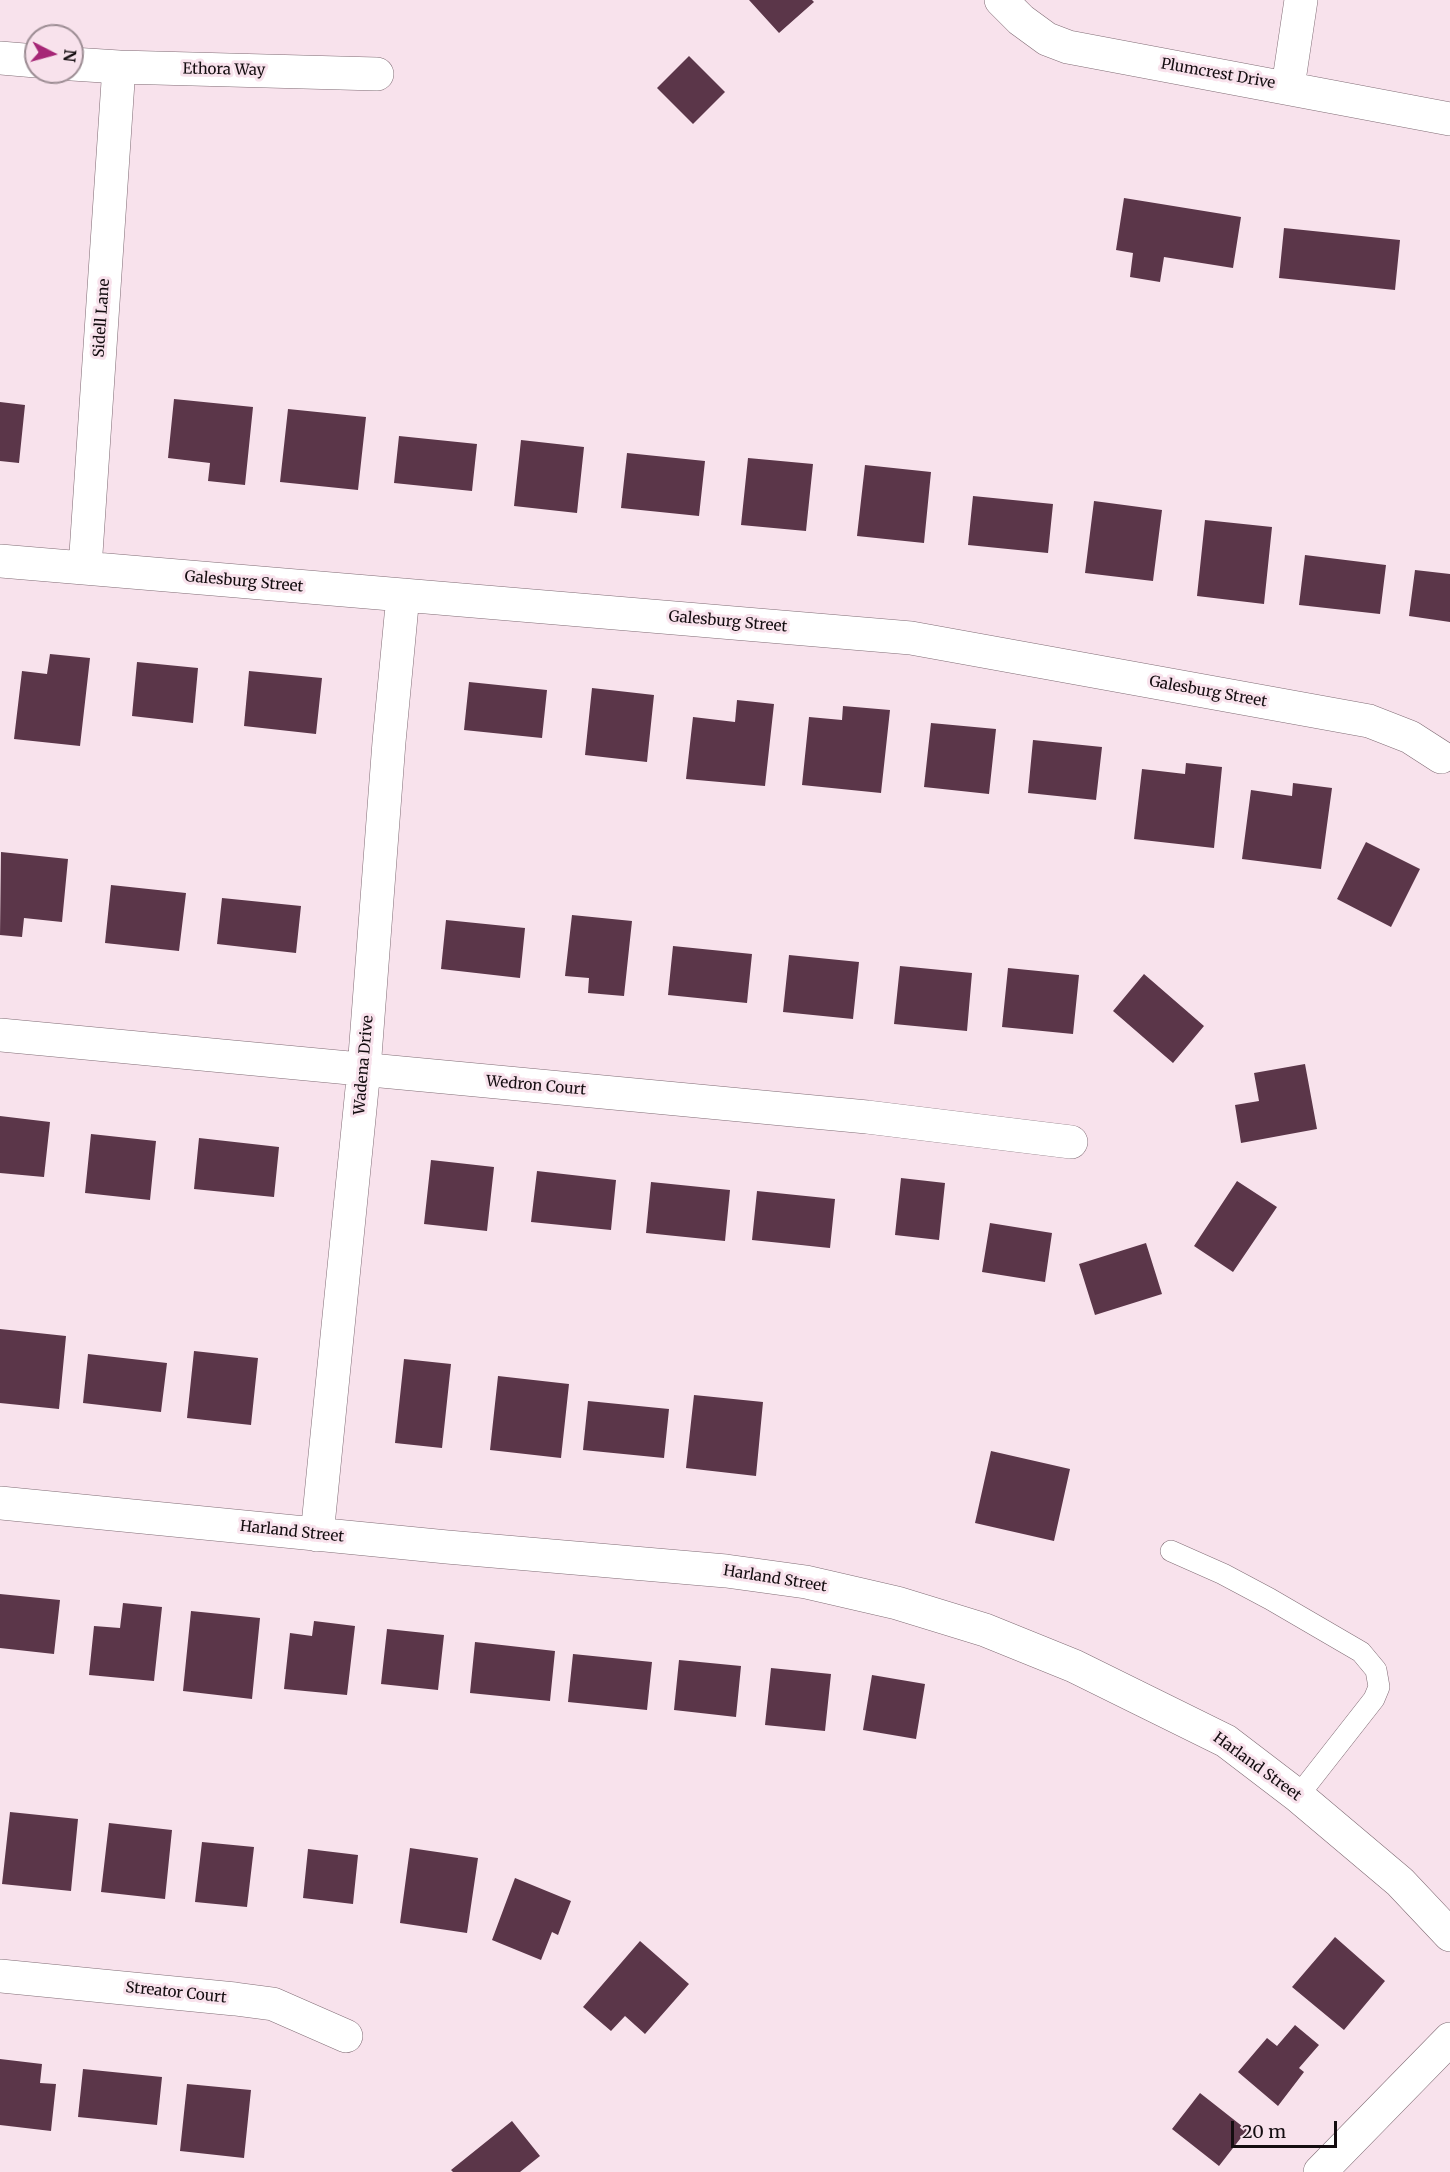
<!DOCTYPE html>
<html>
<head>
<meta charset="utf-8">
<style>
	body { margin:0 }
	#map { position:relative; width:1450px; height:2172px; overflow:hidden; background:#f8e2ec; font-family:Merriweather,serif }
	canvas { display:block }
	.north { position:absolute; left:24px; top:24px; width:60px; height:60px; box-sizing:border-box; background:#f8e2ec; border:2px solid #9d8d94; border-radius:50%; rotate:96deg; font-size:16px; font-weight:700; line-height:24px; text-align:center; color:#140d10 }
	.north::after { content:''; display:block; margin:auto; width:21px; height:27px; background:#a62676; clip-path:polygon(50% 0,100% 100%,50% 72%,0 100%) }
	.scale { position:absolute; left:1231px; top:2121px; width:106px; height:27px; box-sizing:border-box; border:3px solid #140d10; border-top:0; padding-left:8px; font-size:18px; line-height:21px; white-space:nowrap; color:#140d10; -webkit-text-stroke:4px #f8e2ec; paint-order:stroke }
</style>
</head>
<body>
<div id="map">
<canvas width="1450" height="2172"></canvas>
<div class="north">N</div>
<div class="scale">20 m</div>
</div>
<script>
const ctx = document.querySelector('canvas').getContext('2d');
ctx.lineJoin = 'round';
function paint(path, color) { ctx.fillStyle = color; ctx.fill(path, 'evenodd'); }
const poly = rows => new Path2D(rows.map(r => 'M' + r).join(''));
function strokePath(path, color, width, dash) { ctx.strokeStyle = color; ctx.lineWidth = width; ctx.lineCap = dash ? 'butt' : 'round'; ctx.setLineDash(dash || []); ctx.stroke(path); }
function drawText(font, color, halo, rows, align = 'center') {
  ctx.font = font + ' Merriweather,serif'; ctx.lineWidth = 6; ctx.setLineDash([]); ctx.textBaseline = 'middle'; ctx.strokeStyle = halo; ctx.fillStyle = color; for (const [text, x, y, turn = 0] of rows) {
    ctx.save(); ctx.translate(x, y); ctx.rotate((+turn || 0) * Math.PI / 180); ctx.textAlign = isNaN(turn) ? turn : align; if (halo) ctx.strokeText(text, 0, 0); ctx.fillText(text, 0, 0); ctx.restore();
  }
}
paint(poly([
	[749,0,812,0,814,2,779,33],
	[689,56,725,92,693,124,657,88],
	[1124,198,1241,217,1233,268,1164,257,1160,282,1130,277,1133,253,1116,250],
	[1284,228,1400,240,1395,290,1279,278],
	[174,399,253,407,245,485,208,481,210,463,168,458],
	[0,402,25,405,19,463,0,461],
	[288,409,366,417,358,490,280,482],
	[399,436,477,444,472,491,394,483],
	[521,440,584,447,577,513,514,506],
	[627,453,705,461,699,516,621,508],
	[748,458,813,464,806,531,741,525],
	[865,465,931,472,924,543,857,536],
	[973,496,1053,504,1048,553,968,545],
	[1094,501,1162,510,1153,581,1085,573],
	[1205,520,1272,527,1264,604,1197,596],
	[1305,555,1386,565,1380,614,1299,605],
	[1415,570,1450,574,1450,622,1409,616],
	[50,654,90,658,80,746,14,739,22,671,47,674],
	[137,662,198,668,193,723,132,716],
	[249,671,322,678,316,734,244,726],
	[469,682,547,690,542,738,464,730],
	[592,688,654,695,647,762,585,755],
	[737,700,774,704,765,786,686,779,693,717,735,722],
	[843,706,890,710,881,793,802,785,809,717,842,720],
	[931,723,996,729,989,794,924,787],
	[1033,740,1102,747,1096,800,1028,793],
	[1186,763,1222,767,1214,848,1134,839,1142,769,1185,774],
	[1293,783,1332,788,1321,869,1242,859,1251,790,1292,796],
	[1366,842,1420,869,1391,927,1337,899],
	[1,852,68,859,62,922,24,918,22,937,0,935],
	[111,885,186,893,179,951,105,943],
	[222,898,301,906,296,953,217,944],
	[572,915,632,921,624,996,588,993,589,978,565,976],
	[446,920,525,928,520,978,441,969],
	[673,946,752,954,747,1003,668,995],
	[789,955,859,962,853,1019,783,1012],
	[900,966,972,973,967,1031,894,1024],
	[1008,968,1079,975,1073,1034,1002,1027],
	[1144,974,1204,1026,1173,1063,1113,1011],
	[1305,1064,1317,1129,1241,1143,1235,1105,1259,1101,1254,1073],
	[0,1116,50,1122,44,1177,0,1173],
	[91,1134,156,1141,150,1200,85,1193],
	[199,1138,279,1147,274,1197,194,1189],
	[431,1160,494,1167,487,1231,424,1224],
	[537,1171,616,1180,611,1230,531,1222],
	[901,1178,945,1183,939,1240,895,1235],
	[1237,1181,1277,1207,1233,1272,1194,1246],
	[651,1182,730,1190,725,1241,646,1233],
	[757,1191,835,1199,830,1248,752,1240],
	[990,1223,1052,1233,1045,1282,982,1272],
	[1146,1243,1162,1294,1095,1315,1079,1264],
	[0,1329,66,1336,59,1409,0,1403],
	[194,1351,258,1358,251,1425,187,1418],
	[88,1354,167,1363,161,1412,83,1403],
	[404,1359,451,1364,442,1448,395,1443],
	[498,1376,569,1384,561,1458,490,1450],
	[694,1395,763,1402,756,1476,686,1468],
	[588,1401,669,1409,664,1458,583,1450],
	[991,1451,1070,1469,1054,1541,975,1523],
	[0,1594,60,1600,54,1654,0,1648],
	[123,1603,162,1607,154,1681,89,1675,94,1626,120,1628],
	[191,1611,260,1618,252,1699,183,1691],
	[314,1621,355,1626,347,1695,284,1689,290,1633,312,1636],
	[387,1629,444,1635,438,1690,381,1684],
	[475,1642,555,1651,550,1701,470,1693],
	[573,1654,652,1662,647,1710,568,1702],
	[679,1660,741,1666,736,1717,674,1710],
	[771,1668,831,1674,825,1731,765,1725],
	[872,1675,925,1684,916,1739,863,1730],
	[10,1812,78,1819,71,1891,2,1884],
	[109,1823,172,1830,165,1899,101,1892],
	[202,1842,254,1847,247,1907,195,1902],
	[410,1848,478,1858,467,1933,400,1923],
	[308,1849,358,1855,353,1904,303,1898],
	[515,1878,571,1901,558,1935,552,1932,541,1960,492,1940],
	[1335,1937,1385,1981,1344,2030,1292,1987],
	[640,1941,689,1984,645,2034,625,2016,611,2031,583,2007],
	[1295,2025,1319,2045,1299,2068,1304,2072,1278,2106,1238,2072,1267,2038,1277,2046],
	[0,2059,42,2064,40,2083,56,2084,51,2131,0,2125],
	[83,2069,162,2077,157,2125,78,2117],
	[187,2084,251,2090,244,2158,180,2151],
	[1200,2093,1247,2130,1219,2166,1172,2129],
	[512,2121,540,2156,520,2172,453,2172,451,2170]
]), '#5b3649');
const service = poly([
	[1171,1551,1223,1574,1270,1599,1361,1652,1376,1670,1379,1687,1374,1699,1298,1796]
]);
const minor = poly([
	[1001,0,1021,20,1047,39,1068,47,1450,119],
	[0,58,36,61],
	[72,64,119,67,377,74],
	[1288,87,1301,0],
	[0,561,911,638,1369,721,1410,737,1441,757],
	[85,568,119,67],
	[0,1035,867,1117,1071,1142],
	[0,1503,447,1547,726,1571,806,1582,897,1603,985,1630,1074,1666,1226,1741,1298,1796,1400,1882,1450,1935],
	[317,1535,364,1069,389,742,403,595],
	[0,1976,235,1999,273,2004,346,2036],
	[1320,2172,1450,2039]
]);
strokePath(service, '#806c75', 22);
strokePath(minor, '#806c75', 34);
strokePath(service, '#fff', 21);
strokePath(minor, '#fff', 33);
drawText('15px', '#140d10', '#f8e2ec', [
	["Ethora Way",224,70,1],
	["Plumcrest Drive",1218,74,10],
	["Sidell Lane",102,318,-86],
	["Galesburg Street",244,582,5],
	["Galesburg Street",728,622,5],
	["Galesburg Street",1208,692,10],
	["Wadena Drive",364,1065,-85],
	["Wedron Court",536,1086,5],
	["Harland Street",292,1532,6],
	["Harland Street",775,1579,9],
	["Harland Street",1257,1767,36],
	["Streator Court",176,1993,6]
]);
</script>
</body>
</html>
